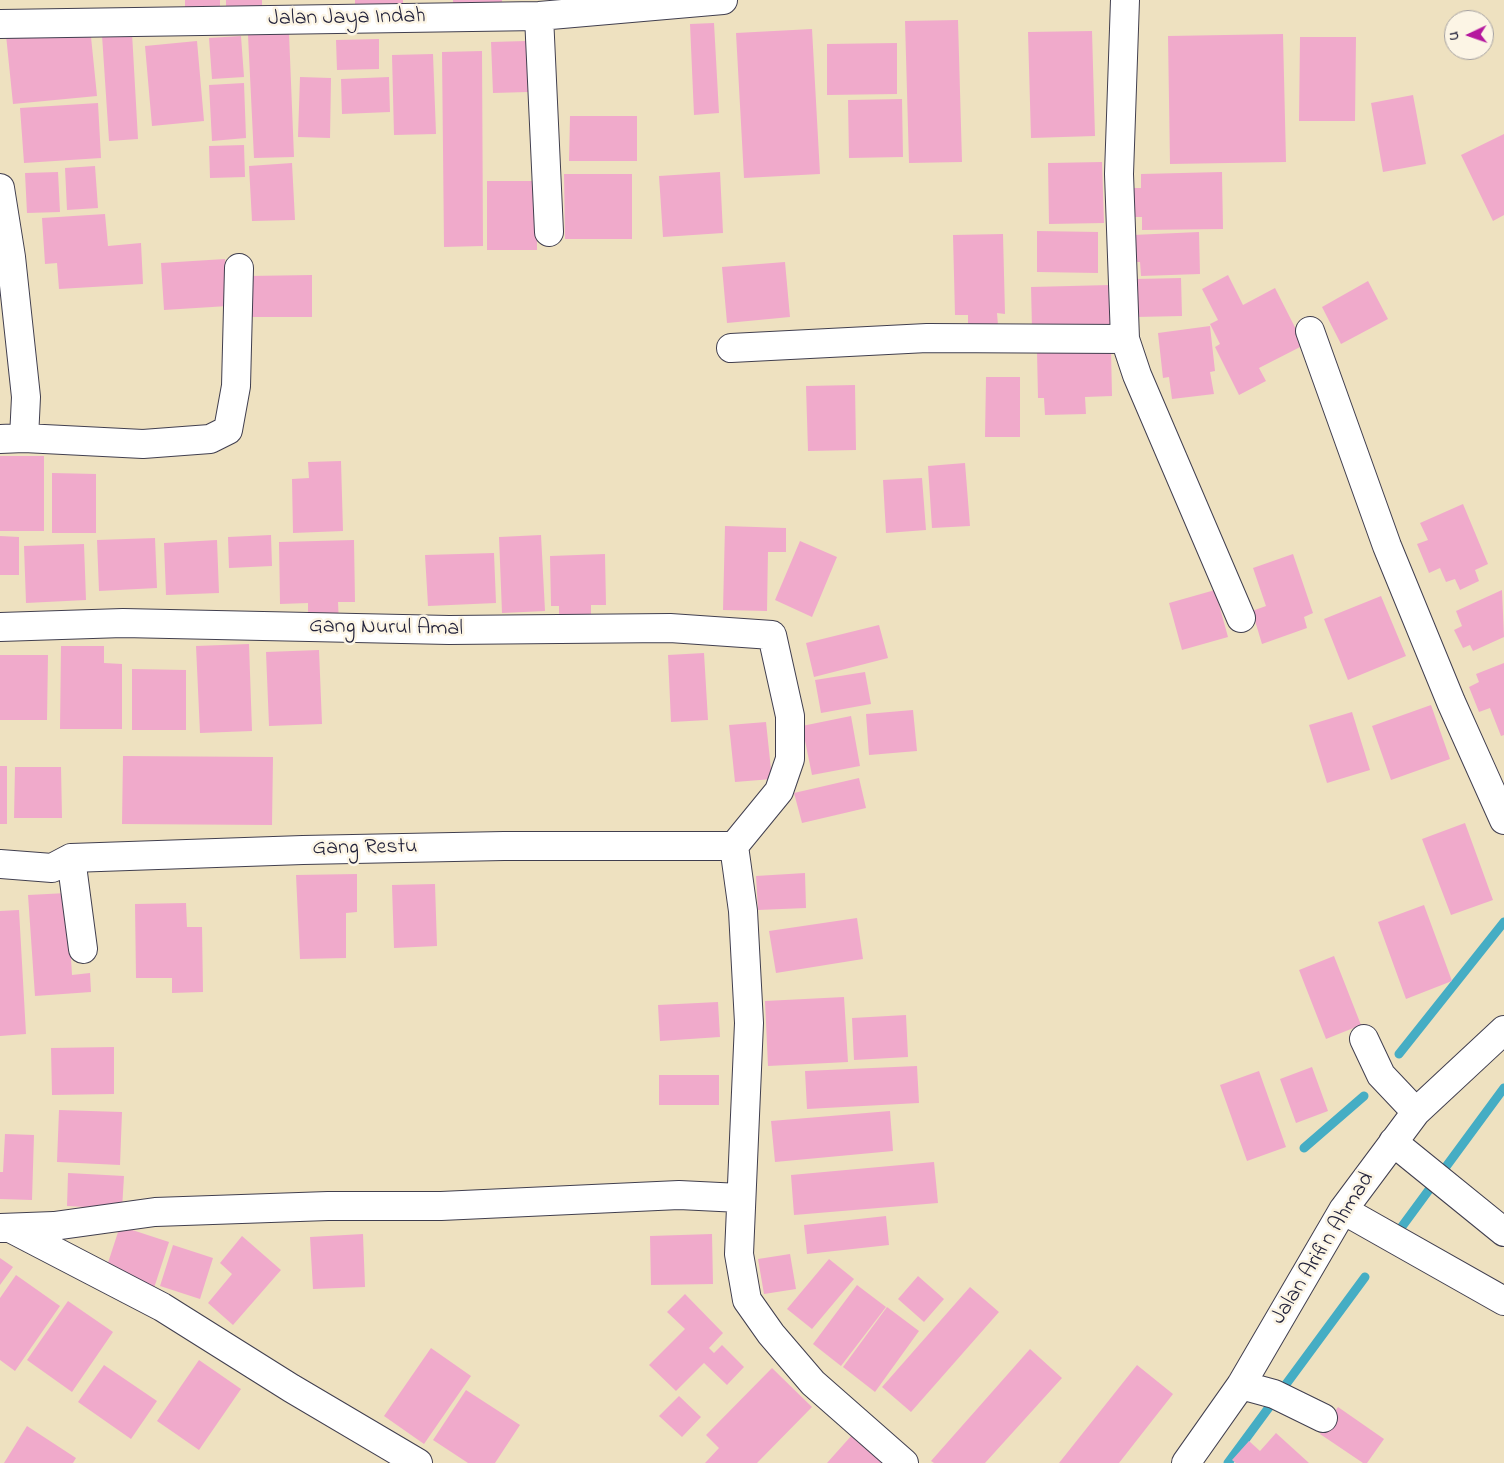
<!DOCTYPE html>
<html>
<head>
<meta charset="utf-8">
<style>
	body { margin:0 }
	#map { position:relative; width:1504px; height:1463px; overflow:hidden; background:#eee1c0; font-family:"Indie Flower",sans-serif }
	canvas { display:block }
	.north { position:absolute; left:1444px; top:10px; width:50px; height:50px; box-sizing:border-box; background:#fcf5e5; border:1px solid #a5a1a1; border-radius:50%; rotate:267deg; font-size:14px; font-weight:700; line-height:20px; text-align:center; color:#22223b }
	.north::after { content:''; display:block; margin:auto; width:18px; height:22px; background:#b5179e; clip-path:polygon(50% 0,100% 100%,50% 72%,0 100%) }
</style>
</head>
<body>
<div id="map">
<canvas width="1504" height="1463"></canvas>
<div class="north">U</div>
</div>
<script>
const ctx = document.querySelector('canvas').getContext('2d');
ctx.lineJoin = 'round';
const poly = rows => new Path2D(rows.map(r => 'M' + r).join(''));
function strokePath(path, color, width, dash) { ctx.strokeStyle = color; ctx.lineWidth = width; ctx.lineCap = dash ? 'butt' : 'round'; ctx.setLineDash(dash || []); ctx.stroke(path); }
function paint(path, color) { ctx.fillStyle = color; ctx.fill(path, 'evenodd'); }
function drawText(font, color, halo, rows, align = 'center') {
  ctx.font = font + ' "Indie Flower",sans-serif'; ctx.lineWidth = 5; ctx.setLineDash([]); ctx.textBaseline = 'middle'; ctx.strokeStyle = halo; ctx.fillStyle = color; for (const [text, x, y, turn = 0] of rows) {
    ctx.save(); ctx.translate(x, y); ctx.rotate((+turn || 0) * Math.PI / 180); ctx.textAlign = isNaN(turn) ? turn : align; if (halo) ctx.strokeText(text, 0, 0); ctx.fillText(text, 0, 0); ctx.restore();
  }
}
strokePath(poly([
	[1399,1054,1504,922],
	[1304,1148,1364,1096],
	[1395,1236,1504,1088],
	[1228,1463,1365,1277]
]), '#45adc4', 9);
paint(poly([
	[185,0,220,0,220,15,185,15],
	[226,0,262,0,262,14,226,13],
	[355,0,403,0,403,12,355,12],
	[453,0,502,0,502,6,453,7],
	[958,20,962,162,909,163,905,21],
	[714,23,719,113,694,115,690,24],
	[90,27,97,96,13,104,6,35],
	[812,29,820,174,744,178,736,33],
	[1092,31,1095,136,1031,138,1028,32],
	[132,33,138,139,109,141,102,35],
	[289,33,294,157,254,158,248,35],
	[1283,34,1286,162,1170,164,1168,36],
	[241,36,244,77,212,79,209,38],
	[1300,37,1356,37,1355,121,1299,121],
	[379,39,379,69,337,70,336,40],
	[197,41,204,121,152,126,145,46],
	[526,41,528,92,493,93,491,42],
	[897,43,897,94,827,95,827,44],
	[482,51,483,246,444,247,442,52],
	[433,54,436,134,394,135,392,55],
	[300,77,331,78,330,138,298,137],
	[389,77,390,112,342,114,341,79],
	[244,83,246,138,212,141,209,85],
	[1413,95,1426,164,1383,172,1371,103],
	[902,99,903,157,849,158,848,100],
	[98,103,101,158,24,163,20,108],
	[570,116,637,116,637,161,569,161],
	[1504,134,1504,215,1493,221,1461,155],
	[244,145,245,177,210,178,209,146],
	[1102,162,1104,223,1049,224,1048,163],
	[292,163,295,220,252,221,249,166],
	[95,166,98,208,67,210,65,168],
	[58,172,60,212,27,213,25,173],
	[720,172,723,233,663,237,659,176],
	[1222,172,1223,229,1142,230,1142,217,1133,217,1132,188,1141,188,1141,174],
	[564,174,632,174,632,239,565,239],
	[487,181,537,181,537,250,487,250],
	[105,214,108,246,141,243,143,284,59,289,57,263,45,264,42,218],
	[1037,231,1098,232,1098,273,1037,272],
	[1199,232,1200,274,1141,276,1140,262,1134,262,1133,235],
	[1003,234,1005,314,997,313,998,325,968,325,968,315,955,315,953,235],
	[225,259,228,306,164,310,161,263],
	[785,262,790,317,727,323,722,267],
	[312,275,312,317,248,317,248,276],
	[1228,275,1243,305,1275,288,1304,345,1259,368,1266,381,1239,395,1215,347,1220,344,1210,324,1218,320,1202,289],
	[1181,278,1182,316,1136,317,1135,279],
	[1368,281,1388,319,1341,344,1322,307],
	[1110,285,1111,328,1032,329,1031,287],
	[1210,326,1215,371,1210,372,1214,394,1172,399,1169,377,1163,378,1158,333],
	[1111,349,1112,396,1085,397,1086,414,1045,415,1044,398,1038,398,1037,351],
	[986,377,1020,377,1020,437,985,437],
	[855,385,856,450,808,451,806,386],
	[0,456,44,456,44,531,0,531],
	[341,461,343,531,293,533,292,479,309,478,308,462],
	[965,463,970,526,932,528,928,466],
	[52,473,96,474,96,533,52,533],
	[922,478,926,530,886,533,883,480],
	[1463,504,1488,564,1475,570,1479,581,1460,590,1455,579,1446,582,1440,568,1429,573,1417,544,1428,540,1420,523],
	[725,526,786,528,786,552,768,552,767,611,723,610],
	[271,535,272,566,229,568,228,537],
	[541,535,545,611,502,613,499,537],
	[0,536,19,537,19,575,0,575],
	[155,538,157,588,99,591,97,540],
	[217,540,219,593,166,595,164,543],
	[354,540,355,602,338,602,339,623,308,624,308,603,280,604,279,542],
	[800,541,837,557,812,617,775,600],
	[84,544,86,600,26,603,24,546],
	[494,553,496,603,428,606,425,555],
	[605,554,606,605,591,605,591,619,559,620,559,606,551,606,550,556],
	[1293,554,1313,613,1304,617,1307,628,1262,644,1252,611,1266,606,1253,568],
	[1215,590,1228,637,1182,650,1169,603],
	[1502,590,1504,637,1473,651,1470,645,1463,648,1454,630,1462,626,1456,611],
	[1381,596,1406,656,1348,680,1324,619],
	[879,625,888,658,814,677,806,643],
	[249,644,252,731,200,733,196,646],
	[61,646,104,646,104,663,122,664,122,729,60,729],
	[319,650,322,724,269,726,266,652],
	[704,653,708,720,671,722,668,655],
	[0,655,48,655,47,720,0,720],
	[1504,663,1504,735,1501,736,1490,708,1479,712,1469,687,1479,682,1476,674],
	[132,669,186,670,186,730,132,730],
	[865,672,871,704,821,713,815,680],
	[1431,705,1450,759,1391,780,1372,726],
	[913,710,917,751,869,755,866,714],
	[1352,712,1370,770,1327,783,1309,725],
	[851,716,860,766,812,775,802,726],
	[766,722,772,779,735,782,729,725],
	[123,756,273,757,272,825,122,824],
	[0,766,7,766,7,824,0,824],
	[15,767,61,767,62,818,14,818],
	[859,778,866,808,802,823,794,793],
	[1465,823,1493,900,1451,915,1422,839],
	[805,873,806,908,758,910,756,876],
	[357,874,357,912,346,913,346,958,300,959,296,875],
	[435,884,437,946,394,948,392,885],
	[67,893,72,975,90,973,91,992,35,996,28,895],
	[186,903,187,927,202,927,203,992,172,993,172,978,136,978,135,904],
	[1424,905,1452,981,1406,999,1378,922],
	[19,910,26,1034,0,1036,0,911],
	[857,918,863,959,776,973,769,931],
	[1334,956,1361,1025,1326,1039,1299,970],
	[844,997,848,1062,768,1066,765,1001],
	[718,1002,720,1037,660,1041,658,1005],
	[906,1015,908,1057,854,1060,852,1018],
	[114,1047,114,1094,52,1095,51,1048],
	[917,1066,919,1103,807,1109,805,1071],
	[1312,1067,1328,1111,1296,1123,1280,1079],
	[1259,1071,1286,1147,1247,1161,1220,1085],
	[659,1075,719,1075,719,1105,659,1105],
	[59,1110,122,1112,120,1165,57,1162],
	[890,1111,893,1151,775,1162,771,1121],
	[5,1134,34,1135,32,1200,0,1199,0,1172,3,1172],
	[934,1162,938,1203,794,1215,791,1175],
	[68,1173,124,1176,122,1209,67,1206],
	[886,1216,889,1245,807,1254,804,1225],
	[120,1226,169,1242,154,1288,105,1272],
	[363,1234,365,1287,313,1289,310,1237],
	[712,1234,713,1284,651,1285,650,1236],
	[242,1236,281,1270,233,1325,208,1303,232,1274,220,1263],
	[173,1245,213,1258,200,1299,160,1286],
	[790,1254,796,1289,764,1294,758,1259],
	[0,1258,13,1267,0,1285],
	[829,1259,854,1279,812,1329,787,1309],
	[16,1275,60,1306,15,1371,0,1360,0,1298],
	[918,1276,944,1299,924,1322,898,1299],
	[857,1285,886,1307,841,1366,813,1344],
	[970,1287,999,1312,911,1412,882,1387],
	[685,1294,723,1333,709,1348,714,1353,722,1345,744,1367,727,1385,704,1363,676,1391,649,1365,685,1329,667,1312],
	[68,1301,113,1332,72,1392,27,1360],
	[887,1307,919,1331,875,1392,843,1367],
	[431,1348,471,1376,424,1444,384,1416],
	[1030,1349,1062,1378,985,1463,934,1463,931,1461],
	[199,1360,241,1389,199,1450,157,1421],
	[104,1365,157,1401,131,1439,78,1402],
	[1137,1365,1173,1394,1119,1463,1059,1463],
	[772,1368,812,1407,757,1463,705,1463,719,1448,706,1435],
	[466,1390,520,1425,495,1463,468,1463,433,1440],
	[679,1396,701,1417,682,1437,659,1416],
	[1338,1407,1384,1439,1367,1463,1363,1463,1320,1434],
	[27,1426,76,1458,73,1463,4,1463],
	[1276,1433,1309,1463,1236,1463,1232,1460,1249,1441,1260,1451],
	[852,1435,884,1463,827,1463]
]), '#f0aacb');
const minor = poly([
	[1125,0,1119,174,1125,339,1137,375,1241,618],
	[539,16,549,232],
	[0,24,539,16,723,0],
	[0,188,11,257,26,397,24,438],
	[1310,331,1387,546,1451,702,1504,820],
	[731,348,927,338,1125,339],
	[0,439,24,438,143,444,210,439,228,430,236,386,239,268],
	[0,627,123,623,449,630,670,628,772,635,790,716,790,759,779,791,734,846,743,911,749,1023,739,1254,747,1300,771,1334,813,1383,904,1463],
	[71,858,83,949],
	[0,864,52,868,71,858,303,850,504,846,734,846],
	[1364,1039,1381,1075,1416,1112],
	[1393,1142,1504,1232],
	[1343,1210,1504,1301],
	[0,1228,54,1226,155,1212,328,1206,441,1206,679,1195,740,1198],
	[12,1229,162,1307,291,1388,418,1463],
	[1241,1385,1274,1394,1323,1418],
	[1186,1463,1241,1385,1343,1210,1416,1112,1504,1030]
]);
strokePath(minor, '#413f4f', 30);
strokePath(minor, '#fff', 28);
drawText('22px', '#22223b', '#fcf5e5', [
	["Jalan Jaya Indah",347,19,-1],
	["Gang Nurul Amal",386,629,1],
	["Gang Restu",365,849,-1],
	["Jalan Arifin Ahmad",1324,1249,-58]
]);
</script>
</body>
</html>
